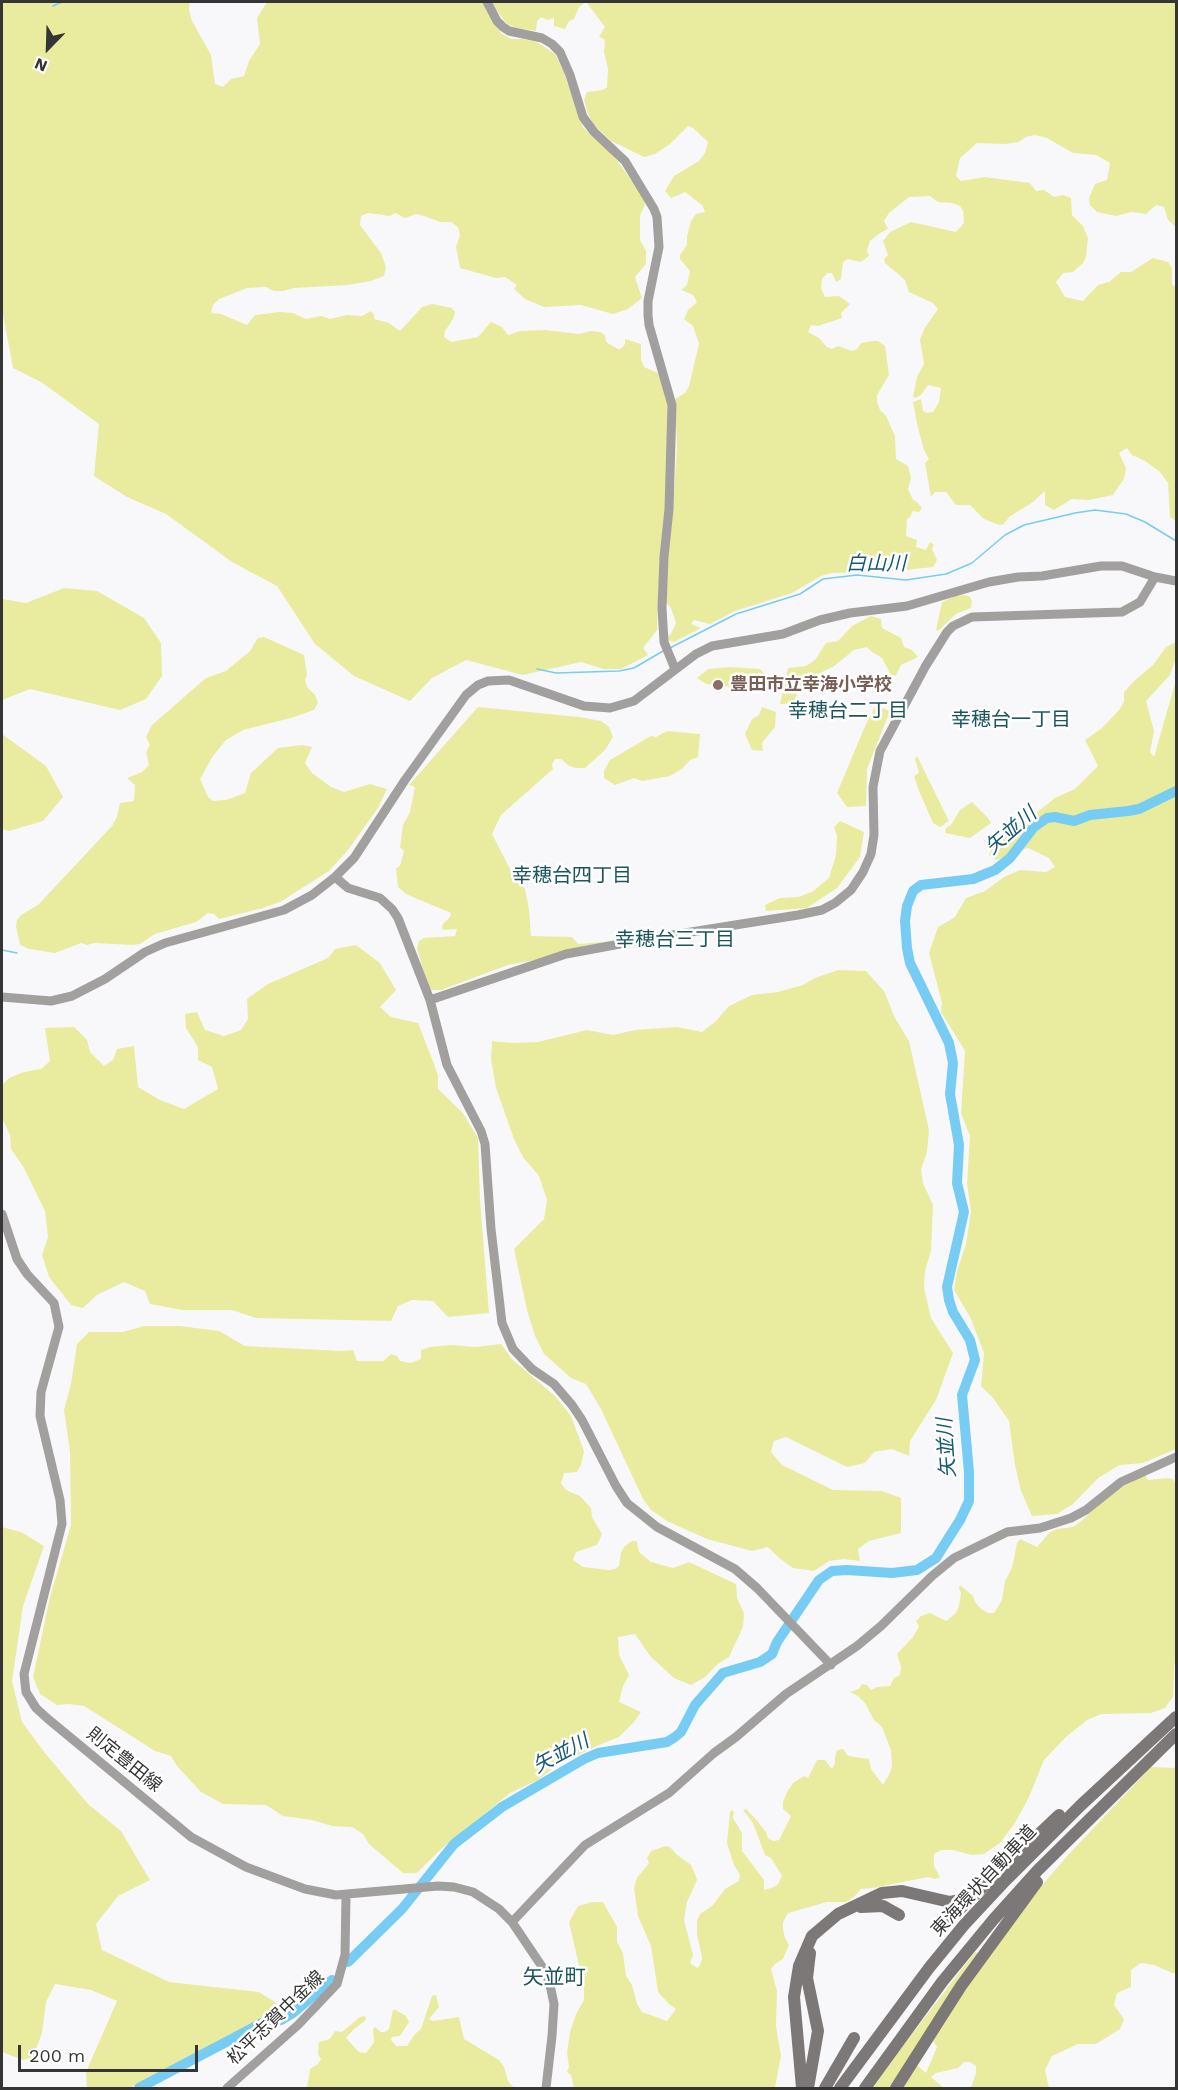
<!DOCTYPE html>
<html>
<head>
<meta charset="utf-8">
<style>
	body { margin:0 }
	#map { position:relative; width:1178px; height:2090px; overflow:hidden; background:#f8f8fb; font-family:"Work Sans",sans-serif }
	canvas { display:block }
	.frame { position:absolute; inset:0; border:3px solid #353536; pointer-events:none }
	.north { position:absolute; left:18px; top:18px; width:60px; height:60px; -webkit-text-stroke:4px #fff; paint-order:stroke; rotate:203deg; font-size:16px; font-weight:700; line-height:24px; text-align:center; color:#353536 }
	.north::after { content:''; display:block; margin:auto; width:21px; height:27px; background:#353536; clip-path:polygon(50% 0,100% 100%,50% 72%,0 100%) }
	.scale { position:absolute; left:18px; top:2045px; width:180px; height:27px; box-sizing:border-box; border:3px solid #353536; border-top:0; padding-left:8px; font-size:18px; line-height:21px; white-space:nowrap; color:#353536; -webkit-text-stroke:4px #fff; paint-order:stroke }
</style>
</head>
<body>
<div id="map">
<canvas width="1178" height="2090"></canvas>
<div class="frame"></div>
<div class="north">N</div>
<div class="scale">200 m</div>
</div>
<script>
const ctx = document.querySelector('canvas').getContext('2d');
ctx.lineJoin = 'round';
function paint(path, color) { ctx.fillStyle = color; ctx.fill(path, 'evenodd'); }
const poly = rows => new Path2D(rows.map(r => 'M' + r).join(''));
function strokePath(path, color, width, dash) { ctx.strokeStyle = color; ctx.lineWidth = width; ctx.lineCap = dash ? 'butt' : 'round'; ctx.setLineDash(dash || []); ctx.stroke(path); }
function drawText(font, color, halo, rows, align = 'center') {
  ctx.font = font + ' "Work Sans","Noto Sans JP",sans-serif'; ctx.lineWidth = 5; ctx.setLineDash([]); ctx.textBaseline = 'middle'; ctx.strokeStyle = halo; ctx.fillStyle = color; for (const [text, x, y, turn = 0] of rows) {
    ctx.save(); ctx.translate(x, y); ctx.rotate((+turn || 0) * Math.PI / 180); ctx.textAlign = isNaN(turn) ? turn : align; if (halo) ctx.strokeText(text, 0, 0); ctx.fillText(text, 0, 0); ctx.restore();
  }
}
paint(poly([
	[2,2,190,2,189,10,192,21,211,55,215,84,223,87,231,79,244,76,249,61,260,44,257,18,267,2,482,2,501,33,511,39,523,39,537,42,555,54,564,72,583,127,592,137,611,152,644,198,645,205,640,215,640,240,646,251,646,264,635,277,642,298,628,309,613,314,581,305,544,307,525,299,514,289,517,285,505,277,496,278,460,268,456,247,460,235,458,227,451,222,440,222,424,216,416,214,405,218,395,213,390,216,368,213,361,216,360,225,381,253,386,267,384,276,371,281,348,285,294,288,283,291,274,291,266,287,247,288,219,299,213,305,211,313,221,314,247,325,255,315,280,312,293,313,306,319,321,316,330,319,347,315,362,316,371,311,374,315,374,319,389,323,400,331,422,307,432,304,452,308,455,312,453,319,445,331,444,337,451,342,478,337,491,322,502,327,508,335,520,331,545,330,579,334,591,331,600,332,605,335,606,342,618,349,621,349,625,344,625,339,641,344,641,359,644,367,660,374,668,403,665,508,660,556,657,630,643,648,648,655,621,669,603,669,581,662,523,675,466,660,432,678,410,701,354,676,315,644,277,586,232,562,166,514,127,497,94,476,99,424,41,382,13,368,2,309],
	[490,2,1176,2,1176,227,1168,220,1164,207,1156,205,1146,214,1131,212,1116,216,1097,212,1090,205,1089,198,1095,184,1107,180,1110,163,1096,155,1073,153,1047,138,1035,135,1026,137,1018,142,1005,144,977,143,960,158,956,176,961,181,985,177,1030,183,1036,191,1044,190,1054,197,1063,195,1071,198,1072,215,1083,226,1088,238,1086,257,1083,263,1073,272,1063,273,1056,282,1065,297,1083,301,1098,285,1109,282,1121,272,1131,272,1153,258,1168,262,1172,268,1172,284,1176,288,1176,521,1170,517,1168,483,1160,472,1145,461,1132,455,1127,448,1119,453,1126,468,1124,479,1113,495,1089,500,1072,499,1054,510,1045,505,1045,491,1033,502,1009,517,1004,524,999,525,984,519,970,505,956,505,946,492,935,492,931,497,925,463,929,459,924,450,917,424,913,402,921,399,923,411,927,413,933,412,939,402,941,388,928,385,921,395,916,398,913,397,917,377,924,364,920,340,924,329,938,309,933,303,909,292,905,280,885,263,884,259,888,255,883,241,890,232,911,222,956,232,964,223,963,211,960,206,952,203,938,202,930,196,909,197,889,213,884,221,888,229,880,233,870,241,867,251,869,256,861,262,848,259,843,262,841,279,836,282,832,273,827,273,822,279,821,288,825,297,839,296,850,304,841,313,842,318,818,326,811,325,808,332,819,338,827,347,832,349,838,346,852,351,857,349,861,343,873,341,878,341,885,346,889,375,877,395,877,402,880,410,886,416,895,436,896,459,908,466,911,478,908,489,913,500,917,502,922,508,919,512,913,511,910,517,907,519,906,536,917,540,916,547,926,550,930,542,934,545,932,549,937,560,933,567,886,572,832,573,821,576,792,593,735,611,710,624,694,620,691,624,701,628,674,642,667,640,667,636,671,634,676,623,671,608,666,602,667,558,673,509,677,447,675,399,685,393,689,386,699,344,693,326,684,319,688,310,697,302,693,295,681,290,687,285,690,271,680,259,680,255,687,245,687,236,691,221,696,214,705,212,703,206,685,192,671,198,665,191,674,176,699,161,705,153,708,142,693,128,688,126,670,144,655,154,644,157,611,141,594,125,588,114,584,100,587,92,603,90,607,87,608,69,604,52,605,42,604,39,599,37,605,27,586,2,579,7,574,19,569,21,565,29,554,26,554,18,547,20,541,17,537,21,536,31,516,28,507,24],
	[64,588,97,591,144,618,161,643,162,676,146,699,120,710,30,689,2,700,2,599,26,603],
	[964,595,969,596,972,601,971,608,956,614,938,631,936,630,942,602,956,596],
	[871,616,881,619,882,628,901,638,904,647,912,650,918,657,901,665,896,675,892,677,882,658,872,652,867,647,854,650,833,667,809,678,805,686,801,687,794,700,785,704,780,704,788,668,806,666,815,660,826,643,838,641,852,626],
	[264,637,304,655,307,675,305,680,307,687,315,695,318,703,314,710,291,718,243,730,226,740,213,756,200,779,208,797,213,801,226,800,245,793,251,773,278,748,302,745,312,747,305,763,312,773,331,787,344,792,370,784,387,789,378,808,348,850,329,871,280,902,263,908,219,919,214,914,208,913,196,922,155,934,140,944,133,945,94,943,87,945,81,943,55,953,29,949,20,945,16,927,17,920,21,915,38,905,112,826,117,817,120,803,134,801,135,785,127,778,142,772,149,765,146,752,150,745,146,737,152,725,206,678,226,671,250,651,258,638],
	[1176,642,1176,658,1170,675,1146,701,1154,731,1150,752,1154,757,1176,680,1176,1449,1143,1463,1120,1465,1098,1478,1073,1504,1057,1514,1032,1516,1021,1491,1015,1465,1009,1421,993,1398,981,1386,984,1353,970,1317,954,1290,957,1271,966,1244,971,1211,967,1184,970,1136,961,1113,965,1051,941,1012,942,1003,929,953,938,927,955,917,966,898,985,891,1004,877,1020,870,1046,872,1055,867,1049,858,1028,848,996,860,989,855,995,839,1026,821,1055,798,1075,789,1098,766,1085,740,1102,728,1120,709,1124,701,1124,692,1135,680,1153,665,1166,647],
	[730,667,760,669,765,674,749,689,706,684,697,678,708,669],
	[876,705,890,711,867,769,866,806,847,807,837,793,866,724],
	[478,707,579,717,601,721,609,727,613,737,605,750,585,768,576,768,569,766,561,759,555,759,552,765,553,769,501,815,492,834,510,869,525,889,529,909,531,936,572,937,578,944,626,940,629,943,508,965,441,990,429,990,417,949,419,941,424,938,455,936,457,929,444,930,442,928,443,924,450,917,451,913,406,894,398,887,396,868,400,866,404,851,400,847,403,825,410,812,415,787,409,785],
	[762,707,776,712,775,727,762,743,763,751,752,750,745,734,752,719,759,715],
	[667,731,700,734,698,757,690,760,683,768,670,776,642,781,634,778,615,785,604,778,604,771,610,760,651,736,656,737],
	[2,734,46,766,63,797,43,821,9,831,2,829],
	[917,756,949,821,940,827,933,823,919,791,914,776,919,773,915,759],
	[972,802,988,818,991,823,970,838,945,833,946,828,951,825,960,810],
	[840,821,864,832,860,857,837,888,807,908,766,911,765,905,780,898,798,897,812,892,829,878,836,855,837,836,834,827],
	[356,945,380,963,396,990,380,1007,391,1017,418,1023,434,1064,438,1076,438,1089,463,1113,478,1138,480,1199,489,1313,448,1317,433,1301,412,1300,398,1306,391,1321,256,1318,232,1310,182,1310,150,1304,145,1291,124,1282,97,1295,83,1308,71,1305,49,1277,42,1255,48,1237,45,1211,24,1168,11,1149,10,1135,2,1118,2,1085,9,1078,24,1072,41,1069,50,1061,45,1028,74,1027,87,1040,90,1052,104,1066,113,1060,117,1049,134,1046,138,1087,160,1100,184,1109,218,1089,212,1067,198,1060,198,1047,186,1028,185,1014,197,1012,205,1030,224,1036,241,1030,248,1019,247,999,268,984,328,958,335,949],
	[838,970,866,971,884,991,895,1018,909,1041,929,1130,927,1152,921,1169,923,1183,933,1205,931,1251,925,1271,924,1287,931,1318,953,1353,936,1400,910,1441,909,1456,892,1449,874,1452,865,1463,847,1467,786,1437,774,1441,771,1452,782,1465,833,1490,882,1491,901,1498,901,1533,869,1541,858,1549,860,1561,844,1559,829,1561,814,1571,793,1568,779,1558,768,1547,752,1551,707,1539,667,1521,651,1510,643,1499,601,1409,586,1384,571,1378,544,1354,535,1336,527,1310,514,1249,544,1219,547,1200,539,1176,523,1157,514,1139,496,1088,491,1059,492,1041,512,1043,538,1042,587,1030,613,1035,635,1030,677,1027,702,1032,715,1022,729,1006,752,995,778,992,803,985,815,978],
	[144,1326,180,1326,219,1331,245,1346,342,1351,353,1350,357,1361,383,1361,391,1354,397,1356,400,1361,411,1363,421,1359,421,1350,430,1347,452,1345,475,1347,501,1344,512,1359,556,1397,571,1416,584,1451,581,1465,577,1472,564,1473,561,1483,566,1490,580,1496,591,1508,592,1517,602,1534,597,1545,576,1552,573,1560,583,1567,609,1570,615,1569,619,1566,621,1552,625,1546,632,1541,637,1541,639,1552,651,1562,673,1568,689,1562,736,1584,737,1598,744,1613,743,1627,729,1657,718,1664,705,1677,691,1685,674,1678,650,1656,635,1634,618,1637,619,1655,629,1675,623,1686,619,1702,641,1712,634,1722,619,1737,599,1745,557,1765,538,1780,510,1793,440,1850,417,1873,403,1873,369,1844,363,1834,352,1827,332,1826,312,1820,283,1816,266,1805,223,1804,201,1792,177,1766,171,1756,155,1751,84,1706,69,1704,57,1705,40,1694,33,1677,50,1597,71,1525,70,1452,64,1410,71,1384,77,1344,89,1332,123,1332],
	[1145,1475,1148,1480,1168,1478,1173,1479,1176,1484,1176,1657,1174,1666,1173,1697,1165,1708,1151,1713,1101,1714,1087,1720,1067,1736,1044,1760,1029,1797,1015,1823,1000,1843,984,1854,972,1855,953,1850,941,1850,934,1854,934,1866,940,1877,935,1879,928,1877,873,1888,861,1889,854,1897,846,1902,827,1902,788,1913,783,1922,783,1929,785,1938,789,1945,783,1959,775,1964,771,1969,777,1991,776,2026,781,2056,775,2087,772,2088,574,2088,571,2075,567,2072,569,2067,567,2053,570,2032,576,2014,584,2000,584,1987,569,1922,578,1906,592,1902,603,1902,617,1927,617,1942,623,1953,626,1976,632,1985,637,2004,642,2012,667,2021,676,2009,669,2004,658,1992,651,1946,638,1916,634,1888,637,1878,649,1863,647,1858,651,1851,666,1846,670,1847,676,1854,691,1865,695,1874,697,1880,687,1902,684,1920,693,1955,690,1963,697,1968,700,1965,702,1958,697,1934,697,1921,700,1914,712,1906,725,1889,739,1881,740,1875,734,1865,727,1843,730,1812,732,1810,734,1812,733,1818,742,1833,742,1851,764,1880,764,1890,774,1887,778,1884,782,1876,771,1858,765,1855,753,1823,743,1810,746,1809,754,1817,766,1832,768,1838,773,1841,779,1840,791,1816,783,1809,783,1802,787,1792,793,1783,804,1776,808,1778,817,1760,825,1760,832,1769,835,1763,835,1757,837,1750,843,1749,848,1756,869,1759,871,1769,883,1785,890,1773,892,1766,891,1750,882,1727,874,1720,865,1703,858,1696,850,1692,859,1689,862,1684,867,1685,871,1690,877,1687,890,1686,894,1678,900,1675,901,1667,897,1654,913,1637,919,1626,916,1621,921,1616,930,1613,946,1621,955,1614,958,1609,960,1600,961,1593,959,1588,960,1585,973,1596,975,1602,981,1609,988,1613,994,1613,1002,1600,1005,1581,1012,1568,1017,1543,1020,1539,1037,1547,1050,1532,1057,1529,1073,1527,1085,1518,1099,1503,1120,1488],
	[2,1527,21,1532,44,1546,23,1606,12,1681,22,1722,45,1753,88,1804,121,1831,150,1880,118,1896,96,1924,102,1950,169,1982,259,1992,281,2006,272,2026,131,2087,87,2088,86,2072,117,2001,91,1990,55,1984,46,2002,42,2033,33,2057,23,2060,2,2052],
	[1151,1767,1176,1768,1176,1973,1172,1973,1154,1965,1141,1963,1131,1970,1131,1987,1117,1993,1114,2005,1124,2019,1120,2029,1096,2044,1078,2044,1052,2056,1045,2070,1049,2088,971,2088,976,2073,976,2066,970,2062,964,2062,958,2068,936,2073,931,2077,944,2088,873,2088,889,2064,975,1952,979,1953,910,2059,926,2073,937,2047,932,2039,979,1967,1023,1907,1069,1854],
	[436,1995,439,2007,429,2019,433,2021,459,2017,464,2039,499,2060,504,2067,508,2081,514,2088,307,2088,310,2069,318,2064,321,2059,318,2054,319,2042,330,2039,335,2031,342,2032,360,2017,365,2016,366,2020,353,2030,346,2038,359,2052,366,2053,374,2042,373,2029,375,2027,381,2032,385,2032,389,2029,393,2010,396,2010,406,2016,409,2022,400,2036,392,2037,391,2040,396,2046,407,2046,415,2034,421,2029,432,1996]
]), '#e9ec9e');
strokePath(poly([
	[53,6,62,2],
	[670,648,736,614,800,594,823,579,857,575,906,580,946,574,972,563,1005,535,1024,525,1075,513,1095,510,1126,514,1145,522,1176,541],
	[537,669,556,673,619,671,634,668,663,651],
	[2,950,17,953]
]), '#77ccf4', 1.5);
strokePath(poly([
	[348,1962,402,1909,454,1844,502,1807,584,1759,598,1753,667,1742,675,1737,681,1732,695,1705,723,1673,760,1662,772,1654,777,1642,819,1580,832,1571,847,1570,892,1573,917,1570,936,1558,941,1550,960,1520,969,1501,969,1472,962,1395,975,1360,970,1340,953,1312,949,1300,947,1287,964,1212,957,1183,959,1145,950,1094,953,1063,949,1043,910,963,907,948,905,921,907,906,913,891,921,885,973,879,995,870,1010,858,1034,827,1047,818,1055,817,1074,821,1090,815,1128,811,1139,809,1176,791],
	[139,2088,264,2022,281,2020,293,2013,332,1980]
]), '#77ccf4', 10);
strokePath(poly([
	[487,2,497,21,503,27,509,31,542,38,552,44,560,52,570,75,583,117,594,132,625,161,654,209,657,217,659,247,648,301,648,315,649,325,672,405,669,509,664,557,662,608,664,642,675,669],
	[335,877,348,888,380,898,392,909,398,918,430,1000,447,1065,481,1131,485,1144,491,1229,502,1323,513,1349,532,1369,554,1384,572,1405,582,1420,616,1486,627,1503,657,1527,735,1569,757,1588,831,1665],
	[2,997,51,1001,72,996,105,979,145,952,165,943,284,910,312,895,335,877,354,858,405,780,466,695,478,685,488,681,509,680,584,706,610,708,634,701,696,654,712,646,783,634,820,620,850,613,907,606,989,582,1018,577,1042,576,1101,566,1122,566,1155,577,1176,581],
	[430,1000,566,954,647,939,798,915,822,910,835,903,851,890,863,872,871,854,874,835,873,787,880,751,925,667,947,632,953,626,972,617,1122,612,1140,602,1155,577],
	[2,1214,17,1259,27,1274,54,1303,59,1327,41,1392,40,1416,60,1500,62,1524,24,1674,26,1692,36,1708,48,1719,191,1837,246,1867,305,1889,336,1895,438,1886,454,1887,473,1892,499,1909,512,1922,545,1971,550,1985,554,2004,552,2036,546,2088],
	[512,1922,585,1845,669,1793,714,1753,736,1737,786,1694,857,1646,881,1626,932,1576,954,1558,1007,1532,1040,1528,1071,1518,1086,1510,1121,1482,1176,1457],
	[227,2088,298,2025,337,1984,345,1955,346,1896]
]), '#a29f9f', 9);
strokePath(poly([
	[861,1907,883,1906,899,1915],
	[945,1923,1059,1815],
	[802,2088,794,1997,799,1966,812,1936,838,1914,882,1893,902,1891,950,1902,971,1898],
	[808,2088,818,2031,807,1978,810,1953],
	[825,2088,854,2038],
	[840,2088,929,1968,964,1925,1005,1881,1080,1806,1176,1717],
	[865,2088,942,1982,993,1920,1038,1870,1176,1734],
	[896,2088,961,1986,1037,1882]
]), '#7c7878', 12);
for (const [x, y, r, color] of [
	[718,685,6,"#8d6e63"]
]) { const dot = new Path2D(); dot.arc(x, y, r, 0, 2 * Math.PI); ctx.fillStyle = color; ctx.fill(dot); strokePath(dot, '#fff', 2); }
drawText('bold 18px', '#785e54', '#fff', [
	["豊田市立幸海小学校",730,685]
], 'left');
drawText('18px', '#353536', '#fff', [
	["則定豊田線",124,1760,39],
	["東海環状自動車道",984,1881,-47],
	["松平志賀中金線",276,2018,-44]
]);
drawText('italic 20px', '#165974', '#fff', [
	["白山川",876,564],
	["矢並川",1011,831,-41],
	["矢並川",947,1448,-94],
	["矢並川",561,1754,-28]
]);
drawText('20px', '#1b555e', '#fff', [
	["幸穂台二丁目",848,711],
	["幸穂台一丁目",1011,720],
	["幸穂台四丁目",572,876],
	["幸穂台三丁目",675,940]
]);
drawText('21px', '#1b555e', '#fff', [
	["矢並町",554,1978]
]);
</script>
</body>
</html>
